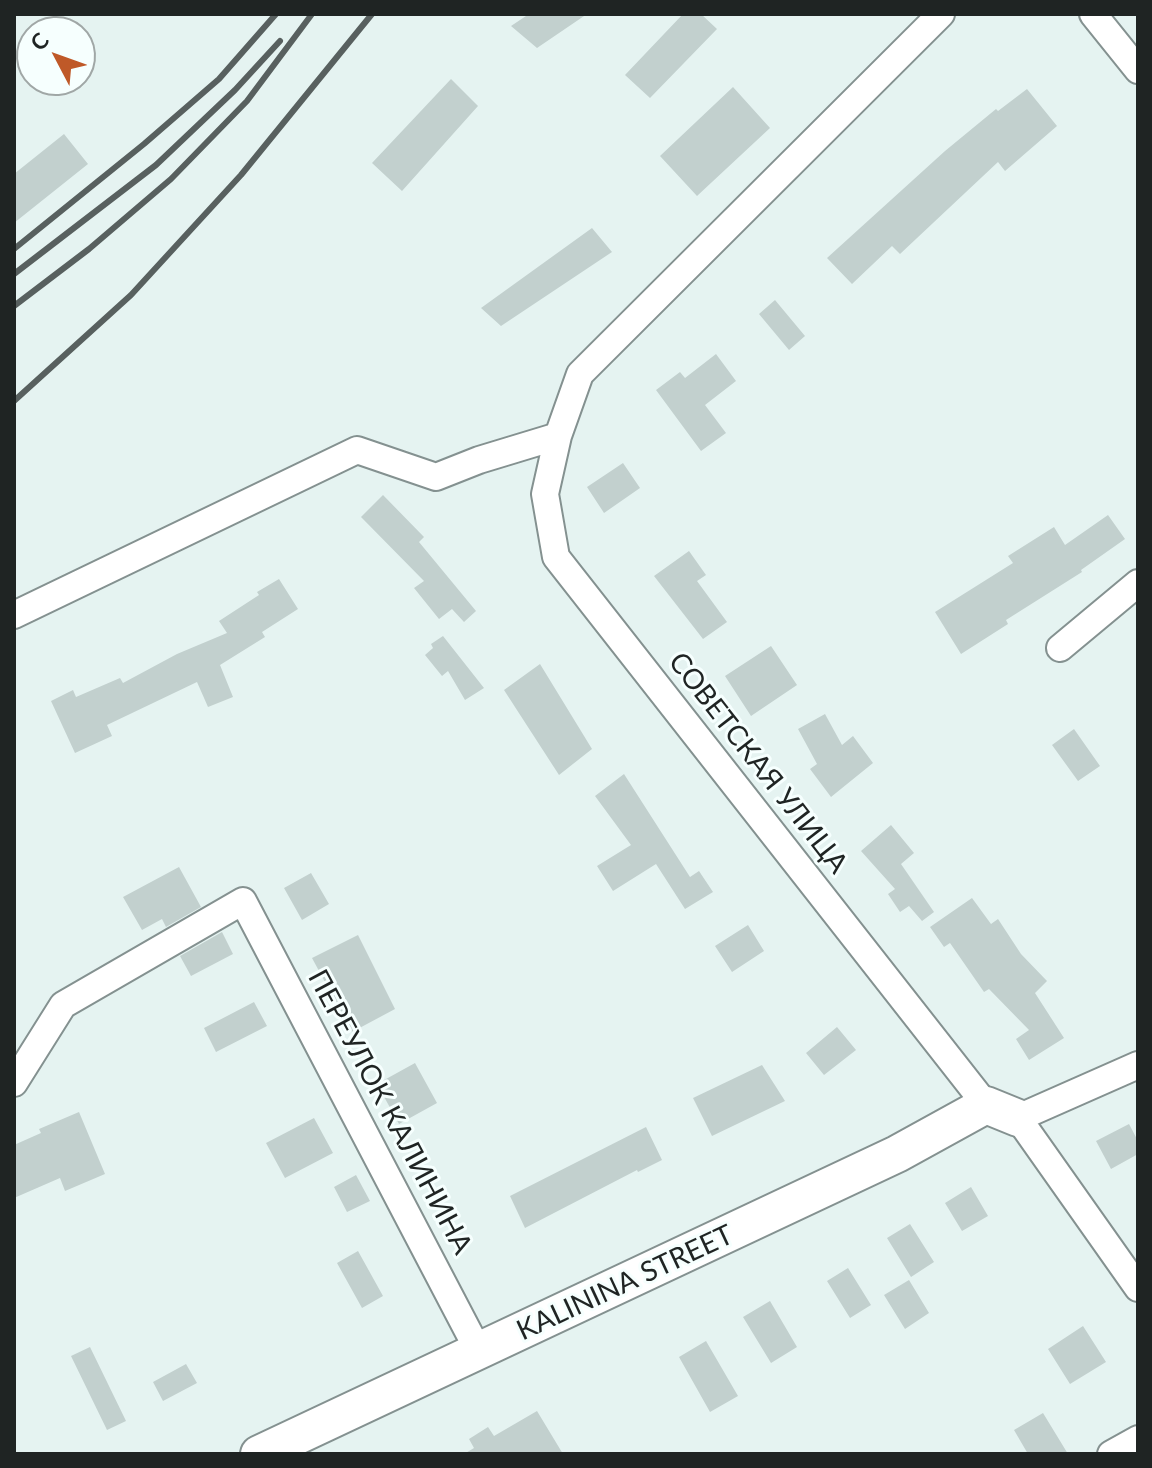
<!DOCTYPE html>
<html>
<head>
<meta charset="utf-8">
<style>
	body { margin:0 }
	#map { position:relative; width:1152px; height:1468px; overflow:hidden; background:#e5f3f1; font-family:Lato,sans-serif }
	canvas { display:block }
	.frame { position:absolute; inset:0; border:16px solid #1f2423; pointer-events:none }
	.north { position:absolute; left:16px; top:16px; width:80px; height:80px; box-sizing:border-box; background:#f6fffe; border:2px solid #a0a7a6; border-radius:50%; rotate:311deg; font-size:22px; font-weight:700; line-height:32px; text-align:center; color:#1f2423 }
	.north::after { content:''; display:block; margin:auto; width:28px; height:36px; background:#bf5928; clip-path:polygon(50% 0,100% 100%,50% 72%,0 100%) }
</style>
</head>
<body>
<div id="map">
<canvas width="1152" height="1468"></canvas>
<div class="frame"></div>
<div class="north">С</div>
</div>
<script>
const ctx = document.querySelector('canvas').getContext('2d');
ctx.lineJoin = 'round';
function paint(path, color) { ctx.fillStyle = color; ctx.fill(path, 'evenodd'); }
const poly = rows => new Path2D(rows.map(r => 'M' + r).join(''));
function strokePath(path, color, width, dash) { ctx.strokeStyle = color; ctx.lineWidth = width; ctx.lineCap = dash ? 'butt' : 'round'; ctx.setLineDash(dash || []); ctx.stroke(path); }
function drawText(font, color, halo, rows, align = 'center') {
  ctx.font = font + ' Lato,sans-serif'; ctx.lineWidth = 6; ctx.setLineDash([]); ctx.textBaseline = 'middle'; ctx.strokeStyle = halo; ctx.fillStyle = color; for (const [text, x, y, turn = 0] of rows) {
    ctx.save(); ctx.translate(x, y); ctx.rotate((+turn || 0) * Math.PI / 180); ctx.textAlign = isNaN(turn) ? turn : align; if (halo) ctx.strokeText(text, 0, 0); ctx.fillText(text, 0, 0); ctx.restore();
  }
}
paint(poly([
	[529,14,587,14,537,48,511,26],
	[683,14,701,14,717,29,650,98,625,75],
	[451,79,478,106,402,191,372,163],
	[733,87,770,128,697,196,660,156],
	[1027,89,1057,126,1005,171,998,162,900,254,892,246,852,284,827,258,945,151,996,109,998,111],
	[64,134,88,164,14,223,14,174],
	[592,228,612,252,501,326,481,308],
	[775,300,805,336,789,350,759,314],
	[716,354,736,381,705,405,726,433,701,451,656,390,680,372,685,378],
	[623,463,640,488,604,513,587,487],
	[383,495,424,537,419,542,476,611,464,622,452,609,439,619,414,588,424,581,361,517],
	[1108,515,1125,539,1081,570,1082,572,1006,620,1008,624,961,654,935,612,1013,563,1008,556,1054,527,1065,545],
	[689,551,706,575,697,581,727,622,703,639,654,576],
	[279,579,298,609,262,632,265,637,220,665,233,697,208,707,197,682,107,725,112,736,75,753,51,701,73,690,76,697,120,678,123,683,177,654,227,633,219,621,259,595,257,592],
	[443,636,484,688,465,700,448,671,442,676,425,655,433,648,431,644],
	[771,646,797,685,751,716,725,676],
	[540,664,592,749,559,775,504,690],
	[825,714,842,745,853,736,873,763,831,797,810,769,817,764,798,729],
	[1074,729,1100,766,1078,781,1052,745],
	[624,774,690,877,699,871,713,892,685,909,656,864,613,891,597,866,631,845,595,796],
	[891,825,914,853,901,864,934,912,922,921,909,906,900,912,888,894,895,889,861,851],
	[179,867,201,907,166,927,162,919,142,930,123,897],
	[311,873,329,904,302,920,284,888],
	[972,898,991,924,998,919,1021,954,1047,981,1035,993,1064,1038,1029,1060,1016,1039,1029,1030,989,989,984,992,950,943,944,947,930,927],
	[748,925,764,951,732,972,715,946],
	[222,932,233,954,191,976,180,956],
	[358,935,395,1009,352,1032,312,958],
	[254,1002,267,1026,216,1052,204,1028],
	[837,1027,856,1050,824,1075,806,1053],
	[415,1063,437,1103,399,1124,377,1084],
	[762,1065,785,1101,712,1136,693,1098],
	[79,1112,105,1174,65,1191,60,1178,14,1198,14,1145,41,1133,39,1129],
	[314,1118,333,1153,285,1178,266,1143],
	[1129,1124,1138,1141,1138,1154,1111,1169,1096,1141],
	[646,1127,662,1160,638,1172,637,1170,525,1228,510,1196],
	[356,1175,370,1201,347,1212,334,1187],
	[971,1187,988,1216,962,1231,945,1203],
	[910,1224,934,1262,911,1277,887,1238],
	[358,1251,383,1296,362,1308,337,1263],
	[848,1268,871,1305,850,1318,827,1281],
	[909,1280,929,1313,905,1329,884,1295],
	[770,1301,797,1347,771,1363,743,1317],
	[1083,1326,1106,1362,1070,1384,1048,1349],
	[706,1341,738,1396,710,1412,679,1357],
	[90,1347,126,1421,107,1430,71,1356],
	[186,1364,197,1383,163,1401,153,1382],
	[537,1411,563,1454,464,1454,474,1448,469,1439,488,1427,494,1436],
	[1043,1413,1068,1454,1028,1454,1014,1430]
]), '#c2d0ce');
const street = poly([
	[941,14,580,374,558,436,545,494,556,557,986,1105],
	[1093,14,1138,70],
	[14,615,357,450,436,477,479,460,558,436],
	[1060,648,1138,583],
	[1138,1065,1018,1118,1138,1288],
	[14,1083,63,1005,243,901,479,1352],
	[1111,1454,1138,1439]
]);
const secondary = poly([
	[259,1454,897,1154,986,1105,1018,1118]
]);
strokePath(street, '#849190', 30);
strokePath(secondary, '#849190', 40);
strokePath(street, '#fff', 26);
strokePath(secondary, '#fff', 36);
strokePath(poly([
	[14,249,144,144,219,79,276,14],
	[14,274,156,165,235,90,280,41],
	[14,306,89,249,171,179,247,101,312,14],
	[14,401,131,295,241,175,372,14]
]), '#58605f', 6);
drawText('28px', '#1f2423', '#f6fffe', [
	["СОВЕТСКАЯ УЛИЦА",758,763,52],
	["ПЕРЕУЛОК КАЛИНИНА",390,1112,62],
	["KALININA STREET",625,1283,-25]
]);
</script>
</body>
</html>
